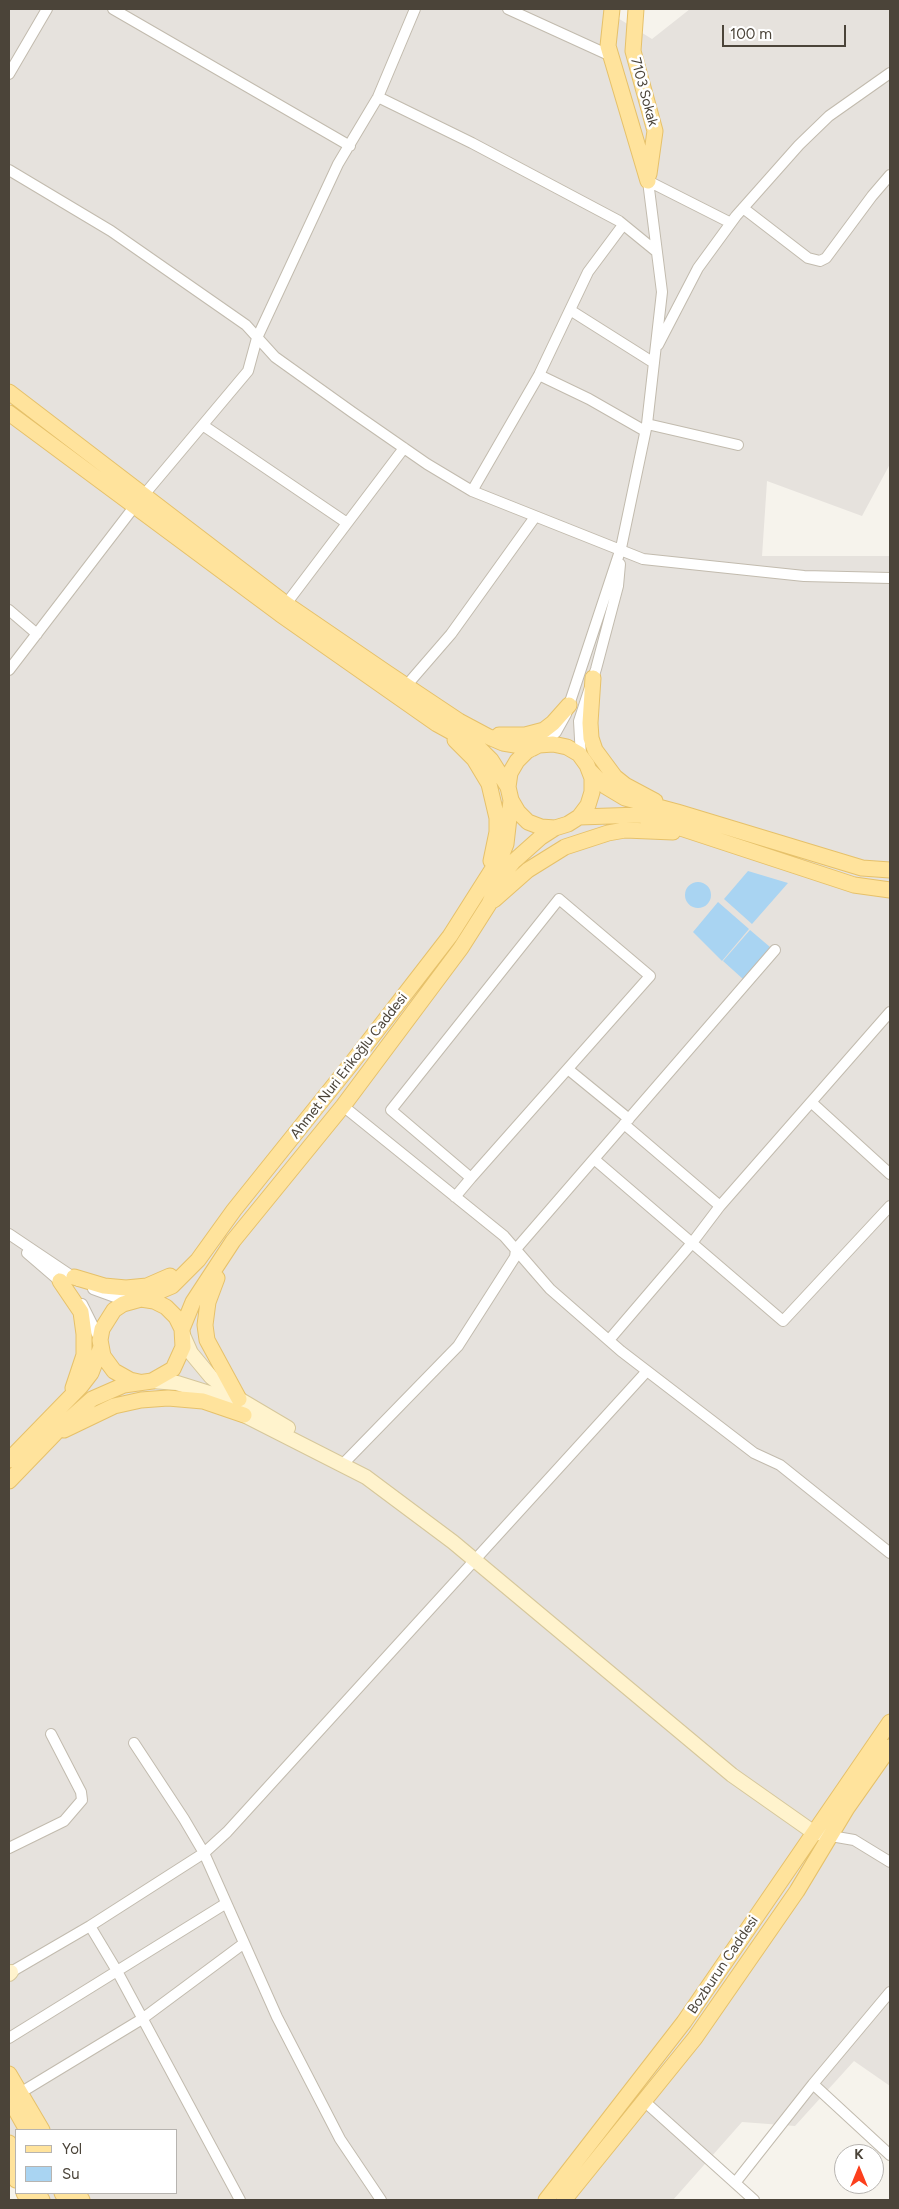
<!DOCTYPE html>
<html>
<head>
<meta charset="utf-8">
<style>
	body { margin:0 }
	#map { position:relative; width:899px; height:2209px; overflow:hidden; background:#f6f3ec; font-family:Figtree,sans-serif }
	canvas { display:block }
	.frame { position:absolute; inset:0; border:10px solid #4b4439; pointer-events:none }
	.legend { position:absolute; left:15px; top:2129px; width:162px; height:65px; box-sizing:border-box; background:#fff; border:1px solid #b7b4b0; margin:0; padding:6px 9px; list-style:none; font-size:15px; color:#4b4439 }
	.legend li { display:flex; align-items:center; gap:10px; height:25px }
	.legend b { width:25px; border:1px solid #b7b4b0 }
	.north { position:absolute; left:834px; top:2144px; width:50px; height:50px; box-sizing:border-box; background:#fff; border:1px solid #b7b4b0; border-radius:50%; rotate:0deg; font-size:14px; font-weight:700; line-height:20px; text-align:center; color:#4b4439 }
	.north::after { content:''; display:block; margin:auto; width:18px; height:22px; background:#fc3f1d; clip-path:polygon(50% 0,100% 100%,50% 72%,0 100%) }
	.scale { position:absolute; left:722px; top:25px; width:124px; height:22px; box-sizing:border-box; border:2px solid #4b4439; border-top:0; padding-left:6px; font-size:15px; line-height:18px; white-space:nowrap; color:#4b4439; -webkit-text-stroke:4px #fff; paint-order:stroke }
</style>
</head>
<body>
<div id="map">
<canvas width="899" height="2209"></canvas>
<div class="frame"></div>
<ul class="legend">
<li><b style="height:6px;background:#ffe39c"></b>Yol</li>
<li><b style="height:14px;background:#a9d4f2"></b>Su</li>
</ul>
<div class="north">K</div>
<div class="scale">100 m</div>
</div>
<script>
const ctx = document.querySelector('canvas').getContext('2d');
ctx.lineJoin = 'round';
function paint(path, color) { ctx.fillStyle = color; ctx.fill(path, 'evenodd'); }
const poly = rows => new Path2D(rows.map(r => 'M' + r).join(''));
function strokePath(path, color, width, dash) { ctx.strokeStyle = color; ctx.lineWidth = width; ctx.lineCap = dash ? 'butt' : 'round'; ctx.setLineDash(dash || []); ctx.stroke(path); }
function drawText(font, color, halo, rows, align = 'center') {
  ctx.font = font + ' Figtree,sans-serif'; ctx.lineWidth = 5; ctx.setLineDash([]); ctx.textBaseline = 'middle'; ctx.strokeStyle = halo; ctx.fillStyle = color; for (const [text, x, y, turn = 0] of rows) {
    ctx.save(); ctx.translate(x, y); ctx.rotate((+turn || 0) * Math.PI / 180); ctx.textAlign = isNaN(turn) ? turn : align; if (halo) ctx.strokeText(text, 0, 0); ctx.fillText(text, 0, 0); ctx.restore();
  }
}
paint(poly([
	[9,9,603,9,652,39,690,9,890,9,890,464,862,516,767,481,762,556,890,556,890,2086,854,2061,795,2126,742,2122,673,2200,37,2200,33,2193,176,2193,176,2130,16,2130,16,2165,9,2152]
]), '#e6e2dd');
paint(poly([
	[748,871,788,883,752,924,724,899],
	'685 895a13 13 0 1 1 26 0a13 13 0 1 1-26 0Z',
	[718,902,749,929,722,961,693,932],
	[750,930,770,947,743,979,723,961]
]), '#a9d4f2');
const street = poly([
	[113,9,350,146],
	[508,9,611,56],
	[9,74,47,9],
	[378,97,472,143,619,221,657,252],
	[9,170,111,231,246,325,275,357,352,412,427,464,472,491,643,559,804,576,890,578],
	[648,181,731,223],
	[743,208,808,258,820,261,826,258,872,196,890,175],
	[570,310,654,363],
	[658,345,698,268,736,216,799,145,829,116,890,73],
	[539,375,589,399,645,431],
	[647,424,738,445],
	[204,426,347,523],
	[472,491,539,375,588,272,623,225],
	[143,496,248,371,257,338,338,164,378,97,415,9],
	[286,604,404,448],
	[9,610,37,634],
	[9,670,134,507],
	[406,686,451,634,535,517],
	[543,744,556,732,566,714,621,548,647,424,662,292,648,181],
	[581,757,579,721,596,669,618,586,620,564],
	[559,899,650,976,471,1178,391,1110,559,899],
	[569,1070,629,1119],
	[811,1102,890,1174],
	[343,1106,504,1236,550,1289,621,1351,754,1453,780,1465,890,1553],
	[624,1124,720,1206,890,1012],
	[594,1159,783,1321,890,1206],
	[455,1197,471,1178],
	[9,1234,79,1281],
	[27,1253,63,1284],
	[93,1289,115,1297,132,1300],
	[82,1304,99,1338],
	[609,1340,692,1243,720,1206],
	[342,1465,458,1346,515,1257,516,1249,775,950],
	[134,1743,184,1819,204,1853,277,2017,340,2139,381,2200],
	[831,1836,854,1840,890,1862],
	[9,1848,64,1821,82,1800,81,1792,51,1734],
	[90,1926,117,1971,240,2200],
	[11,1972,90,1926,204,1853,227,1832,647,1371],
	[9,2038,225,1904],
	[813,2084,890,2155],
	[20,2093,142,2019,243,1944],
	[644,2101,754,2200],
	[735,2183,813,2084,890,1992]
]);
const secondary = poly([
	[183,1335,191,1353,211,1377,239,1399,288,1428],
	[152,1381,177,1383,209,1393,244,1415,366,1477,453,1542,732,1775,813,1832,825,1834],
	[9,1974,11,1972]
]);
const primary = poly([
	[612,9,608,46,648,181],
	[636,9,633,51,655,131,649,174],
	[9,392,286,604,387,673,459,721,489,737,503,743,533,748],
	[9,413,280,614,437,724,477,746,491,760,508,787],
	[593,678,590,723,591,738,595,750,615,777,625,785,655,801],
	[499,735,525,735,544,730,553,723,569,705],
	[455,740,474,759,489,784,497,818,497,832,491,861],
	[590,771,605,786,625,798,677,812,862,868,890,870],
	[579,817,641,815,854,885,890,890],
	[494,900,528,870,565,847,608,833,625,830,673,832],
	[74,1277,104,1286,126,1288,147,1286,170,1276],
	[217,1278,208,1302,205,1325,207,1340,239,1399],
	[60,1281,81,1312,84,1334,84,1355,73,1388],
	[141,1299,172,1286,198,1260,234,1210,351,1064,450,936,502,854,506,844,511,800],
	[182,1329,193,1302,233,1241,343,1106,461,948,489,904,501,877,513,862,541,837,555,828,568,824,579,817,588,805,592,792,592,778,587,765,579,754,567,747,553,744,539,745,527,751,517,761,510,773,508,787,511,800,518,812,528,822,541,827,555,828],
	[64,1430,114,1406,141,1400,168,1398,203,1401,244,1415],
	[9,1460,81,1386,91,1373,101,1347],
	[9,1481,65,1423,92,1399,124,1385,152,1381,173,1369,183,1347,182,1329,176,1317,166,1307,154,1301,141,1299,123,1304,114,1310,102,1329,100,1340,103,1356,114,1371,130,1380,139,1382],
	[9,2074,42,2130],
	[9,2098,27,2130],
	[9,2143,16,2156],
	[9,2167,16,2180],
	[24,2193,28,2200],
	[38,2193,42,2200],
	[62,2193,66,2200],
	[78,2193,82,2200],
	[546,2200,684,2022,890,1722],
	[564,2200,695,2038,797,1891,847,1808,890,1747]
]);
strokePath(street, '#c2bbae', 12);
strokePath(secondary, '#d6c79b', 16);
strokePath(primary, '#e6c16a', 17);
strokePath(street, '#fff', 10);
strokePath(secondary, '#fff3cd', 14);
strokePath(primary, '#ffe39c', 15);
drawText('14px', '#4b4439', '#fff', [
	["7103 Sokak",644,92,75],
	["Ahmet Nuri Erikoğlu Caddesi",349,1066,-52],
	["Bozburun Caddesi",723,1965,-56]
]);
</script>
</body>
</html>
